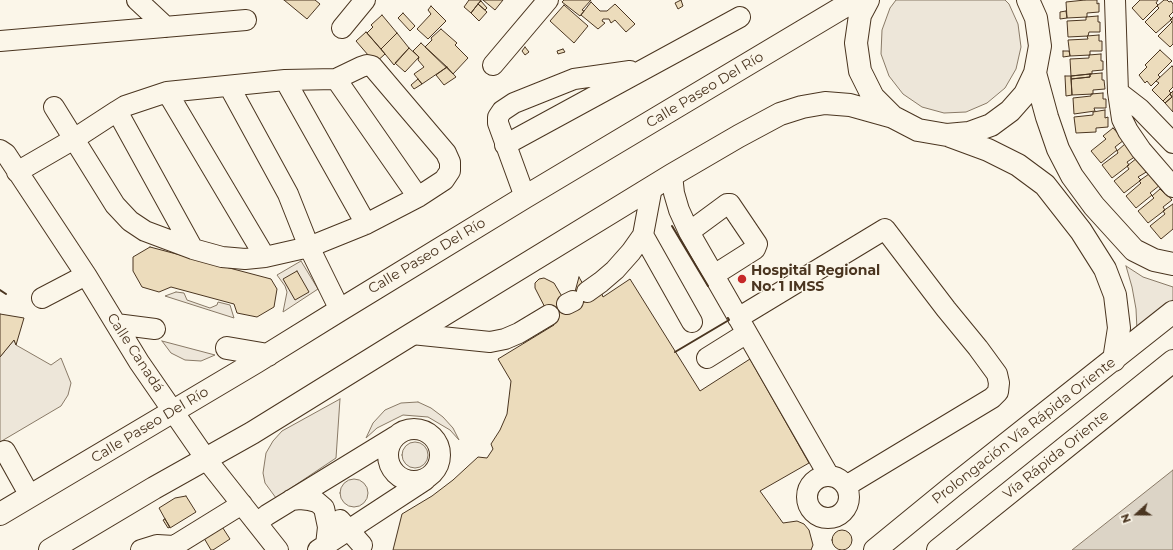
<!DOCTYPE html>
<html>
<head>
<meta charset="utf-8">
<style>
	body { margin:0 }
	#map { position:relative; width:1173px; height:550px; overflow:hidden; background:#fbf6e9; font-family:Montserrat,sans-serif }
	canvas { display:block }
	.north { position:absolute; left:1117px; top:494px; width:40px; height:40px; -webkit-text-stroke:3px #fbf6e9; paint-order:stroke; rotate:249deg; font-size:11px; font-weight:700; line-height:16px; text-align:center; color:#4a3520 }
	.north::after { content:''; display:block; margin:auto; width:14px; height:18px; background:#4a3520; clip-path:polygon(50% 0,100% 100%,50% 72%,0 100%) }
</style>
</head>
<body>
<div id="map">
<canvas width="1173" height="550"></canvas>
<div class="north">N</div>
</div>
<script>
const ctx = document.querySelector('canvas').getContext('2d');
ctx.lineJoin = 'round';
function paint(path, color) { ctx.fillStyle = color; ctx.fill(path, 'evenodd'); }
const poly = rows => new Path2D(rows.map(r => 'M' + r).join(''));
function strokePath(path, color, width, dash) { ctx.strokeStyle = color; ctx.lineWidth = width; ctx.lineCap = dash ? 'butt' : 'round'; ctx.setLineDash(dash || []); ctx.stroke(path); }
function drawText(font, color, halo, rows, align = 'center') {
  ctx.font = font + ' Montserrat,sans-serif'; ctx.lineWidth = 3; ctx.setLineDash([]); ctx.textBaseline = 'middle'; ctx.strokeStyle = halo; ctx.fillStyle = color; for (const [text, x, y, turn = 0] of rows) {
    ctx.save(); ctx.translate(x, y); ctx.rotate((+turn || 0) * Math.PI / 180); ctx.textAlign = isNaN(turn) ? turn : align; if (halo) ctx.strokeText(text, 0, 0); ctx.fillText(text, 0, 0); ctx.restore();
  }
}
const green = poly([
	[896,0,1005,0,1009,4,1018,24,1021,47,1016,69,1005,88,987,103,966,112,944,113,922,107,903,94,889,76,881,54,882,30,890,8,896,0],
	[301,261,318,289,283,312,287,292,285,286,277,275,301,261],
	[1126,266,1143,277,1173,287,1173,300,1137,330,1136,309,1132,287,1126,266],
	[176,292,184,293,187,300,210,308,217,305,218,302,230,305,234,318,165,296,176,292],
	[14,340,16,345,51,365,61,358,71,383,68,395,61,406,0,442,0,357,14,340],
	[162,341,215,355,201,361,185,360,171,353,162,341],
	[340,399,336,458,276,498,265,483,263,473,266,453,273,441,282,431,340,399],
	[418,402,431,408,443,417,453,428,459,440,450,430,428,417,403,415,377,428,366,438,373,423,385,410,401,403,418,402],
	'402 455a13 13 0 1 1 26 0a13 13 0 1 1-26 0Z',
	'340 493a14 14 0 1 1 28 0a14 14 0 1 1-28 0Z'
]);
paint(green, '#ede6d9');
strokePath(green, '#887966', 1);
const water = poly([
	[1173,470,1173,550,1072,550,1168,474,1173,470]
]);
paint(water, '#dcd4c6');
strokePath(water, '#887966', 1);
const building = poly([
	[284,0,315,0,320,4,307,19,284,0],
	[469,0,481,0,471,13,464,7,469,0],
	[483,0,503,0,495,10,483,0],
	[564,0,591,0,582,10,584,11,580,16,562,2,564,0],
	[681,0,683,6,678,9,675,3,681,0],
	[1085,0,1097,0,1097,4,1099,3,1099,12,1087,13,1087,17,1067,18,1066,2,1085,0],
	[1140,0,1158,0,1156,3,1158,5,1143,20,1132,8,1140,0],
	[1164,0,1167,0,1169,2,1171,1,1173,4,1173,12,1169,16,1172,19,1156,33,1145,22,1159,8,1157,6,1164,0],
	[481,1,487,8,485,10,478,4,481,1],
	[591,2,600,11,607,11,615,4,635,24,626,32,615,20,611,23,609,19,603,19,602,21,605,23,598,29,581,15,591,2],
	[478,4,487,12,479,21,471,13,478,4],
	[564,5,588,26,574,43,550,21,564,5],
	[431,6,446,21,428,39,417,29,431,14,428,10,431,6],
	[1066,11,1067,18,1060,19,1060,12,1066,11],
	[403,13,415,26,410,31,398,18,403,13],
	[382,15,397,33,381,49,367,33,373,27,371,25,382,15],
	[1098,16,1098,22,1100,22,1100,32,1089,32,1088,36,1068,37,1067,21,1086,20,1086,17,1098,16],
	[1173,17,1173,44,1170,47,1158,36,1172,22,1170,20,1173,17],
	[441,29,457,43,455,45,468,58,453,74,425,47,432,40,431,38,441,29],
	[366,32,385,54,375,63,356,41,366,32],
	[397,33,409,48,394,65,381,49,397,33],
	[1099,35,1099,41,1102,41,1102,51,1090,51,1090,55,1070,56,1068,40,1088,39,1087,36,1099,35],
	[421,43,447,67,422,84,414,74,424,67,418,60,419,57,413,51,421,43],
	[525,47,529,52,525,55,522,51,525,47],
	[409,48,419,57,405,72,395,63,409,48],
	[563,49,565,52,558,54,557,51,563,49],
	[1160,50,1172,61,1158,75,1160,77,1151,86,1147,81,1145,83,1139,75,1147,67,1145,65,1160,50],
	[1063,51,1069,51,1070,56,1063,57,1063,51],
	[1101,54,1101,61,1103,61,1103,70,1092,71,1092,74,1090,74,1071,76,1070,59,1089,58,1089,55,1101,54],
	[1172,66,1173,67,1173,87,1169,91,1171,93,1163,101,1152,90,1159,83,1156,81,1172,66],
	[447,67,456,77,444,85,436,75,447,67],
	[1102,73,1102,80,1104,80,1105,89,1093,90,1093,94,1072,95,1071,79,1090,77,1090,74,1102,73],
	[1090,74,1090,77,1071,79,1071,76,1090,74],
	[1065,76,1071,76,1072,95,1066,96,1065,76],
	[418,79,422,84,414,89,411,85,418,79],
	[1173,91,1173,112,1165,103,1172,97,1170,94,1173,91],
	[1103,93,1103,99,1106,99,1106,108,1094,108,1095,111,1074,114,1073,98,1091,96,1091,94,1103,93],
	[1170,94,1172,97,1165,103,1163,101,1170,94],
	[1105,110,1105,118,1108,117,1108,127,1096,128,1096,132,1076,133,1074,117,1093,115,1093,112,1105,110],
	[1113,128,1124,140,1115,147,1117,150,1101,163,1091,151,1106,139,1103,136,1113,128],
	[1125,144,1136,156,1127,162,1129,165,1112,178,1102,165,1118,153,1117,151,1125,144],
	[1137,158,1148,171,1138,177,1141,180,1124,193,1114,181,1129,169,1127,166,1137,158],
	[1149,174,1160,185,1150,193,1152,195,1136,208,1126,196,1141,183,1139,181,1149,174],
	[1160,189,1165,194,1166,193,1172,200,1163,207,1165,210,1148,223,1138,211,1154,198,1152,196,1160,189],
	[1173,204,1173,229,1161,239,1150,226,1165,214,1163,211,1173,204],
	[150,247,271,279,277,289,274,307,257,317,237,313,234,304,171,287,159,292,142,287,133,271,133,257,150,247],
	[297,271,309,292,295,300,283,279,297,271],
	[579,277,589,295,600,289,603,297,630,279,700,391,750,359,809,463,760,491,783,523,797,521,804,524,809,530,813,545,811,550,393,550,402,514,432,496,453,480,478,457,487,458,493,449,491,444,500,430,507,414,511,381,498,359,554,325,535,288,535,283,539,279,544,278,554,283,570,310,579,277],
	[0,314,24,318,16,345,14,340,0,357,0,314],
	[186,496,196,512,170,528,159,508,175,498,186,496],
	[165,519,170,527,168,528,163,520,165,519],
	[219,522,230,539,213,550,211,550,201,533,219,522],
	'832 540a10 10 0 1 1 20 0a10 10 0 1 1-20 0Z'
]);
paint(building, '#ecdcbc');
strokePath(building, '#4a3520', 1);
const minor = poly([
	[137,0,166,27],
	[1115,0,1118,92,1122,119,1128,131,1141,150,1173,187],
	[342,28,365,0],
	[0,41,246,20],
	[493,65,548,0],
	[336,79,361,67,367,65,372,66,446,153,450,162,450,171,444,180,418,197],
	[285,80,366,224],
	[167,92,265,257],
	[1118,92,1140,109,1173,143],
	[54,107,115,205,130,221,145,231,193,249,222,257,245,259,265,257,309,247,340,310],
	[505,145,740,17],
	[0,150,6,154,86,275,139,362,206,459,278,550],
	[17,172,74,139,117,111],
	[672,175,674,193,679,210,689,232,829,476],
	[525,197,498,123,498,117,502,111,514,103,574,79,630,71],
	[689,232,727,204,730,204,757,244,755,249,714,275],
	[643,235,692,322],
	[193,249,117,111,125,106,167,92,285,80,336,79,418,197,366,224,309,247,288,194,229,86],
	[587,292,601,282,615,270,631,252,643,235,652,187],
	[42,298,86,275],
	[567,304,573,301],
	[738,318,885,229,946,309,978,348,997,374,999,383,998,392,992,398,846,486],
	[116,324,155,329],
	[412,334,490,342,505,339,519,333,549,315],
	[707,358,747,333],
	'388 455a26 26 0 1 1 52 0a26 26 0 1 1-52 0Z',
	[5,451,30,496],
	'807 497a21 21 0 1 1 42 0a21 21 0 1 1-42 0Z',
	[291,500,300,499,309,500,317,502,324,508,328,527,326,545],
	[340,520,362,545],
	[257,523,267,515,396,436],
	[141,550,157,545,174,546,242,504],
	[318,550,425,480]
]);
const major = poly([
	[868,0,860,15,856,43,860,71,873,97,893,117,918,130,947,135,969,133,991,125,1010,111,1025,94,1035,73,1040,46,1036,18,1028,0],
	[1035,73,1047,117,1058,149,1072,176,1094,206,1134,250,1154,260,1173,264],
	[950,136,988,150,1018,165,1045,185,1081,231,1105,269,1115,295,1119,328,1114,360],
	[227,348,268,355],
	[0,514,256,362,340,310,525,197,855,0],
	[50,550,154,488,252,433,412,334,672,175,739,136,780,114,802,107,825,103,850,105,893,117],
	[875,550,952,487,1173,312]
]);
const highway = poly([
	[938,550,1173,361]
]);
strokePath(minor, '#4a3520', 22);
strokePath(major, '#4a3520', 24);
strokePath(highway, '#4a3520', 24);
strokePath(minor, '#fbf6e9', 20);
strokePath(major, '#fbf6e9', 22);
strokePath(highway, '#fbf6e9', 22);
strokePath(poly([
	[672,226,708,286],
	[0,290,6,294],
	[675,352,729,320,728,318]
]), '#4a3520', 2);
for (const [x, y, r, color] of [
	[742,279,5,"#c62828"]
]) { const dot = new Path2D(); dot.arc(x, y, r, 0, 2 * Math.PI); ctx.fillStyle = color; ctx.fill(dot); strokePath(dot, '#fbf6e9', 1.5); }
drawText('14px', '#4a3520', '#fbf6e9', [
	["Calle Paseo Del Río",705,90,-31],
	["Calle Paseo Del Río",427,256,-31],
	["Calle Canadá",135,353,57],
	["Calle Paseo Del Río",150,425,-31],
	["Prolongación Vía Rápida Oriente",1024,431,-38],
	["Vía Rápida Oriente",1056,455,-39]
]);
drawText('bold 14px', '#4a3520', '#fbf6e9', [
	["Hospital Regional",751,271],
	["No. 1 IMSS",751,287]
], 'left');
</script>
</body>
</html>
